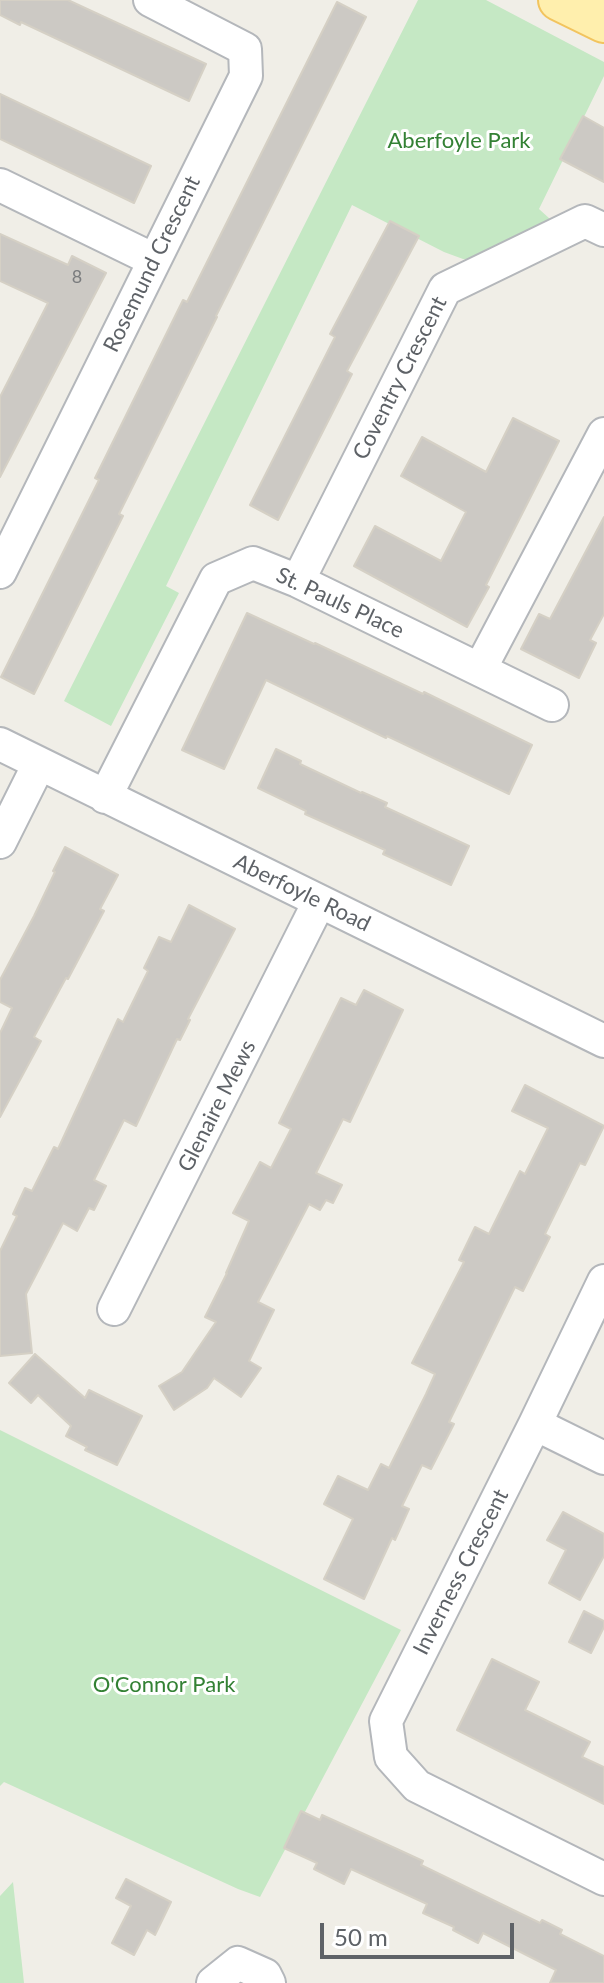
<!DOCTYPE html>
<html>
<head>
<meta charset="utf-8">
<style>
	body { margin:0 }
	#map { position:relative; width:604px; height:1983px; overflow:hidden; background:#f0eee7; font-family:Lato,sans-serif }
	canvas { display:block }
	.scale { position:absolute; left:320px; top:1923px; width:194px; height:36px; box-sizing:border-box; border:4px solid #5e6267; border-top:0; padding-left:10px; font-size:24px; line-height:28px; white-space:nowrap; color:#5e6267; -webkit-text-stroke:6px #fff; paint-order:stroke }
</style>
</head>
<body>
<div id="map">
<canvas width="604" height="1983"></canvas>
<div class="scale">50 m</div>
</div>
<script>
const ctx = document.querySelector('canvas').getContext('2d');
ctx.lineJoin = 'round';
function paint(path, color) { ctx.fillStyle = color; ctx.fill(path, 'evenodd'); }
const poly = rows => new Path2D(rows.map(r => 'M' + r).join(''));
function strokePath(path, color, width, dash) { ctx.strokeStyle = color; ctx.lineWidth = width; ctx.lineCap = dash ? 'butt' : 'round'; ctx.setLineDash(dash || []); ctx.stroke(path); }
function drawText(font, color, halo, rows, align = 'center') {
  ctx.font = font + ' Lato,sans-serif'; ctx.lineWidth = 6; ctx.setLineDash([]); ctx.textBaseline = 'middle'; ctx.strokeStyle = halo; ctx.fillStyle = color; for (const [text, x, y, turn = 0] of rows) {
    ctx.save(); ctx.translate(x, y); ctx.rotate((+turn || 0) * Math.PI / 180); ctx.textAlign = isNaN(turn) ? turn : align; if (halo) ctx.strokeText(text, 0, 0); ctx.fillText(text, 0, 0); ctx.restore();
  }
}
paint(poly([
	[418,0,486,0,604,62,604,76,539,209,550,219,494,250,474,259,463,259,444,252,352,205,166,586,179,593,111,726,64,701],
	[0,1430,401,1630,260,1897,238,1889,4,1782,0,1786],
	[13,1882,24,1983,0,1983,0,1896]
]), '#c5e8c4');
const building = poly([
	[0,0,68,0,206,64,189,101,21,22,20,25,0,15,0,0],
	[337,2,366,17,216,316,217,317,119,514,123,516,34,694,1,677,99,480,95,478,183,300,187,302,337,2],
	[0,94,151,166,134,203,0,139,0,94],
	[583,116,604,128,604,182,560,159,583,116],
	[390,221,419,236,347,371,352,374,278,520,250,505,335,337,330,334,390,221],
	[0,234,68,265,72,256,106,273,0,477,0,397,48,303,0,281,0,234],
	[513,418,559,441,486,585,489,587,467,627,354,566,375,526,441,561,466,512,401,476,422,437,486,472,513,418],
	[604,517,604,614,590,640,596,643,579,678,521,649,539,614,550,619,604,517],
	[247,613,314,644,315,643,423,694,424,692,532,745,509,794,387,736,386,738,266,680,224,769,182,750,247,613],
	[276,749,301,761,300,764,361,793,362,792,387,803,385,807,469,846,451,885,383,854,385,850,305,814,306,811,258,788,276,749],
	[65,847,118,875,100,909,104,911,68,979,66,978,34,1037,41,1041,0,1117,0,1033,12,1008,0,1002,0,980,34,916,55,872,53,871,65,847],
	[189,905,235,929,188,1019,190,1020,180,1040,177,1039,136,1126,124,1120,94,1180,106,1186,94,1210,89,1208,77,1231,63,1223,26,1294,32,1353,0,1356,0,1251,17,1216,13,1214,25,1188,32,1191,54,1147,58,1149,118,1019,123,1022,148,971,144,968,159,937,171,942,189,905],
	[364,990,403,1010,350,1122,343,1119,316,1173,342,1185,333,1203,326,1200,320,1210,309,1204,258,1302,274,1310,249,1361,261,1368,241,1397,214,1378,207,1388,174,1410,159,1386,182,1372,216,1322,205,1317,227,1273,226,1273,249,1221,233,1213,260,1162,271,1168,291,1129,279,1123,341,998,356,1005,364,990],
	[525,1085,604,1126,585,1165,580,1163,545,1234,550,1237,523,1291,515,1287,449,1422,454,1424,431,1469,422,1465,402,1506,409,1509,395,1540,392,1538,364,1599,324,1579,353,1519,324,1504,338,1476,368,1490,381,1464,389,1468,426,1394,435,1374,412,1363,464,1262,459,1260,475,1227,489,1234,520,1171,525,1174,548,1128,512,1111,525,1085],
	[35,1354,85,1398,89,1390,142,1416,117,1465,85,1450,87,1447,66,1436,71,1426,38,1395,31,1403,9,1383,35,1354],
	[563,1512,604,1534,604,1556,580,1600,549,1583,566,1550,547,1540,563,1512],
	[584,1611,604,1621,604,1627,591,1653,569,1642,584,1611],
	[492,1659,539,1682,525,1710,590,1742,582,1757,604,1767,604,1804,457,1730,492,1659],
	[301,1811,320,1820,322,1815,397,1849,423,1861,421,1865,540,1923,542,1920,562,1930,560,1934,604,1956,604,1983,550,1983,556,1970,483,1933,478,1943,453,1930,454,1927,423,1913,427,1904,351,1869,344,1884,314,1869,317,1863,284,1848,301,1811],
	[126,1879,171,1902,155,1935,147,1930,134,1955,112,1943,131,1906,116,1898,126,1879]
]);
paint(building, '#ccc9c4');
strokePath(building, '#d5d0c5', 2);
const minor = poly([
	[0,185,154,260],
	[0,572,246,76,245,49,150,0],
	[298,581,445,289,585,221,604,230],
	[480,669,604,434],
	[0,744,604,1041],
	[105,797,216,579,253,563,298,581,552,705],
	[0,842,39,764],
	[604,1281,535,1424,386,1721,391,1757,417,1786,604,1879],
	[114,1309,319,902],
	[535,1424,604,1458],
	[213,1983,238,1963,265,1975,269,1983]
]);
const major = poly([
	[559,0,604,22]
]);
strokePath(minor, '#b4b7bb', 36);
strokePath(major, '#f2c45e', 44);
strokePath(minor, '#fff', 32);
strokePath(major, '#ffefad', 40);
drawText('18px', '#7a7c7e', null, [
	["8",77,277]
]);
drawText('22px', '#338134', '#fff', [
	["Aberfoyle Park",459,141],
	["O'Connor Park",164,1685]
]);
drawText('22px', '#5e6267', '#fff', [
	["Rosemund Crescent",152,264,-64],
	["Coventry Crescent",400,378,-63],
	["St. Pauls Place",340,603,25],
	["Aberfoyle Road",302,893,26],
	["Glenaire Mews",217,1106,-63],
	["Inverness Crescent",461,1572,-63]
]);
</script>
</body>
</html>
